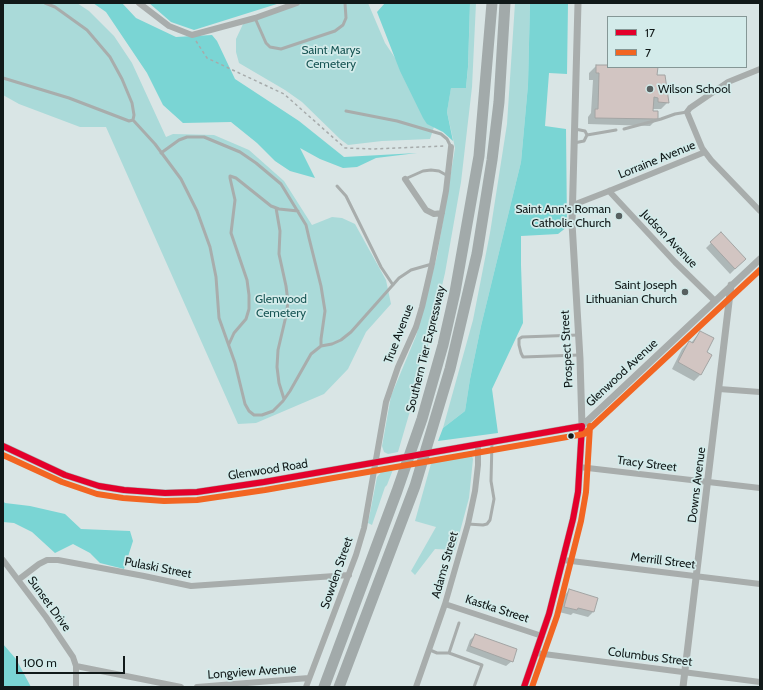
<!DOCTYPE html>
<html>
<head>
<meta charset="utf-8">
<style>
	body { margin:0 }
	#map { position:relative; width:763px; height:690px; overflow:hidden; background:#d9e5e5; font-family:Cabin,sans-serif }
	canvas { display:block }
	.frame { position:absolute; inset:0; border:4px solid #111919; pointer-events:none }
	.legend { position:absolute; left:607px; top:16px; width:140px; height:52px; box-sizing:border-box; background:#d3ebea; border:1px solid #859796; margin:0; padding:5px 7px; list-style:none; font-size:12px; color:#111919 }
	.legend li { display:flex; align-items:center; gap:8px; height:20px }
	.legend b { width:20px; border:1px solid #859796 }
	.scale { position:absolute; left:16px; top:656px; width:109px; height:18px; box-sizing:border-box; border:2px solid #111919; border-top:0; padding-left:5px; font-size:12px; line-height:14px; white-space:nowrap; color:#111919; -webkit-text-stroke:3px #d3ebea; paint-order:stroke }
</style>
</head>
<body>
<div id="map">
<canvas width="763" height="690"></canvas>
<div class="frame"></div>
<ul class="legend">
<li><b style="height:5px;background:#e4002b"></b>17</li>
<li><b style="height:5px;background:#f26522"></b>7</li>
</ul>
<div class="scale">100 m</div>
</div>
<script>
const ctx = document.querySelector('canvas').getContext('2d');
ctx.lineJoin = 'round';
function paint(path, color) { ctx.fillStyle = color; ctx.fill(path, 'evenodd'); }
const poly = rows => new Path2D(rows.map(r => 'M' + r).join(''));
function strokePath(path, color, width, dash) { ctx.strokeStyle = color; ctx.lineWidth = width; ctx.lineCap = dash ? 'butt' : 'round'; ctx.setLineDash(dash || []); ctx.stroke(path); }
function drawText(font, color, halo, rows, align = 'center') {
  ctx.font = font + ' Cabin,sans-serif'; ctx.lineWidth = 3.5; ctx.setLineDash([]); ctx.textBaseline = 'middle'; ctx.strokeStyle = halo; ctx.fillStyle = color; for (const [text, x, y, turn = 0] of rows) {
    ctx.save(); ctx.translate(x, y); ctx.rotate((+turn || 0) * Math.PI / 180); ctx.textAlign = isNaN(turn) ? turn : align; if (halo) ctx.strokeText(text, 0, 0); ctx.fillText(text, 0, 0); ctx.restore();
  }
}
paint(poly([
	[3,3,77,3,89,11,114,36,132,63,166,137,173,134,214,135,249,150,284,181,312,225,332,217,342,218,355,224,386,280,391,304,366,332,348,369,324,394,256,423,238,424,106,127,80,127,19,104,3,95],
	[304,3,368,3,385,43,418,92,436,121,430,139,382,141,348,145,340,139,302,102,285,90,239,63,236,52,236,39,243,24],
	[470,3,476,3,472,87,461,182,445,273,427,350,422,356,419,364,422,370,398,452,388,454,384,452,382,446,391,396,416,336,437,256,455,148,447,112,451,87,466,88,468,69],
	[515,3,530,3,528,85,521,162,481,326,470,379,465,411,443,428,473,320,490,233,507,124],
	[471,453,473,459,469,498,455,550,435,549,415,575,411,571,436,527,415,521,432,460],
	[394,467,387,485,385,487,372,525,368,523,377,477,383,470]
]), '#aadad9');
paint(poly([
	[93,3,122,3,136,18,176,37,212,35,217,41,235,79,299,121,344,157,417,153,376,158,357,167,343,168,320,159,300,148,315,178,290,171,275,161,257,143,231,122,183,123,163,105,147,73,106,12],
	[149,3,280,3,194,30,171,22],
	[385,3,470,3,468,67,466,88,451,88,447,112,453,141,443,132,427,124,423,118,400,71,377,12],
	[530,3,568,3,567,74,549,73,545,126,566,129,567,227,558,234,521,236,521,265,523,323,492,389,498,433,438,441,443,428,465,411,470,379,481,326,521,162,528,85],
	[3,501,5,503,30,506,65,514,81,529,130,531,133,541,124,569,100,563,90,553,73,544,55,553,32,532,14,523,3,522],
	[3,644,16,659,31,687,3,687]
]), '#7ad5d4');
paint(poly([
	[596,66,629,67,656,76,668,102,661,109,652,109,657,119,650,126,588,124,588,117,591,113,593,80,589,80,589,73],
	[721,233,745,259,730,274,706,248],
	[700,332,705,353,701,374,694,381,672,369,682,349,689,342,691,343],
	[569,590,593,612,588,617,573,613,571,615,559,612,564,596],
	[475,635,512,661,506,666,466,651,470,640]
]), '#0003');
const building = poly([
	[596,65,608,65,608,67,658,67,657,75,665,75,669,103,658,102,658,98,654,97,653,111,658,111,658,119,595,118,595,109,598,109,599,73,596,73,596,65],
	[721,232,746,259,735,269,710,242,721,232],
	[700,331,714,338,707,352,712,355,701,375,678,362,689,341,693,343,700,331],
	[569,589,598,598,594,612,578,608,577,610,564,607,569,589],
	[475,634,517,649,513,662,470,646,475,634]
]);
paint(building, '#d2c5c2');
strokePath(building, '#a2a4a3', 1);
strokePath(poly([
	[196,41,207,58,284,94,345,148,373,149,445,146]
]), '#a6abab', 1.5, [3, 3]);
strokePath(poly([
	[255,18,266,43,270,47,281,49,335,31,343,25,346,18,345,3],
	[3,78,69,98,129,121,133,120,134,115,132,103,122,79,110,57,87,30,55,7,45,3],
	[346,111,397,121,441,134,447,139,451,147],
	[133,120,155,144,181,179,197,211,210,247,216,277,219,318,235,363,245,404,249,411,254,415,262,415,273,411,283,401,290,391,311,354,321,346,332,344,341,340,351,332,399,278,411,270,432,264],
	[575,129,585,131,587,135,616,130],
	[624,129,661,119,675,114,687,112],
	[574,143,584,141,587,135],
	[161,153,179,140,187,137,204,137,240,152,256,163,281,184,306,225,309,238,321,286,325,311,321,339,321,346],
	[405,179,423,171,431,170,439,171,448,176],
	[337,186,346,196,381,267,393,285],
	[276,208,280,231,279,254,286,286,288,302,286,316,278,350,277,367,279,383,284,399],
	[578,335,522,337,519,339,519,345,521,353,523,357,579,355],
	[229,344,234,333,246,319,249,309,249,295,247,280,231,233,235,200,230,178,230,176,236,178,271,206,279,209,298,211],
	[468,524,483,525,487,524,490,520,494,499,491,481,492,442],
	[430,650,437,653,449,653,482,665,474,687],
	[449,653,459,623]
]), '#a8adac', 3);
strokePath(poly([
	[139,3,169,26,192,35,255,18,297,3],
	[760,69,728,82,690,108,687,112,702,148,711,160,760,211],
	[405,179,426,210,434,214,442,213],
	[609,191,675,262,715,301],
	[573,205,609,191,705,152],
	[719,389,760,392],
	[579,467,760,488],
	[3,560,46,617,73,657,76,666,76,687],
	[563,560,760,584],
	[18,580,39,564,47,560,58,560,144,576,191,586,349,575],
	[445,604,542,636],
	[536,653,760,682],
	[76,666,181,687],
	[197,687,309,678],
	[306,687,356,555,364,528,386,402,398,367,416,327,422,307,432,264,446,191,451,147],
	[416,687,445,604,468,524,475,491,478,465,478,445]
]), '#a8adac', 6);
strokePath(poly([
	[3,446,65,475,99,486,124,490,165,493,197,492,264,482,582,426,760,259],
	[524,687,549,614,573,519,578,492,582,426,580,359,572,223,578,3],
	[683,687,731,285]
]), '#a8adac', 7);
strokePath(poly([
	[324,687,397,491,422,419,443,345,455,292,479,156,492,3],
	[339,687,415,486,450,369,477,254,492,160,499,102,505,3]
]), '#a2aaaa', 11);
strokePath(poly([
	[3,446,65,475,99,486,124,490,165,493,197,492,264,482,582,426],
	[524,687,549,614,573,519,578,492,582,426]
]), '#e4002b', 6);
strokePath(poly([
	[3,455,62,482,97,494,123,498,164,501,197,500,265,490,584,434,760,270],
	[532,687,557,616,581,521,586,492,590,426]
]), '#f26522', 6);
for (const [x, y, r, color] of [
	[650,89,4,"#576060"],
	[619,216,4,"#576060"],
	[685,292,4,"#576060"],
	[571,436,3.5,"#111919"]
]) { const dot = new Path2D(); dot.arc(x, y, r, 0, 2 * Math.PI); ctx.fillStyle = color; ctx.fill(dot); strokePath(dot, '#d3ebea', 1.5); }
drawText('12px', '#195655', '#d3ebea', [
	["Saint Marys",331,50],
	["Cemetery",331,64],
	["Glenwood",281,299],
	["Cemetery",281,313]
]);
drawText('12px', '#111919', '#d3ebea', [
	["Wilson School",658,89,"left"],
	["Saint Ann's Roman",611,209],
	["Catholic Church",611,223],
	["Saint Joseph",677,285],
	["Lithuanian Church",677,299]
], 'right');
drawText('12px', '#111919', '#d3ebea', [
	["Lorraine Avenue",657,160,-22],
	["Judson Avenue",669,239,46],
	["True Avenue",399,334,-69],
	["Southern Tier Expressway",426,349,-76],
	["Prospect Street",567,349,-93],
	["Glenwood Avenue",622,373,-43],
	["Tracy Street",647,464,7],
	["Glenwood Road",268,470,-9],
	["Downs Avenue",697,485,-83],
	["Merrill Street",663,561,7],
	["Adams Street",445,565,-74],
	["Pulaski Street",158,568,11],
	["Sowden Street",337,573,-71],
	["Sunset Drive",49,604,54],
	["Kastka Street",497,609,18],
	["Columbus Street",650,657,7],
	["Longview Avenue",252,672,-4]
]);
</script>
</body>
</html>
